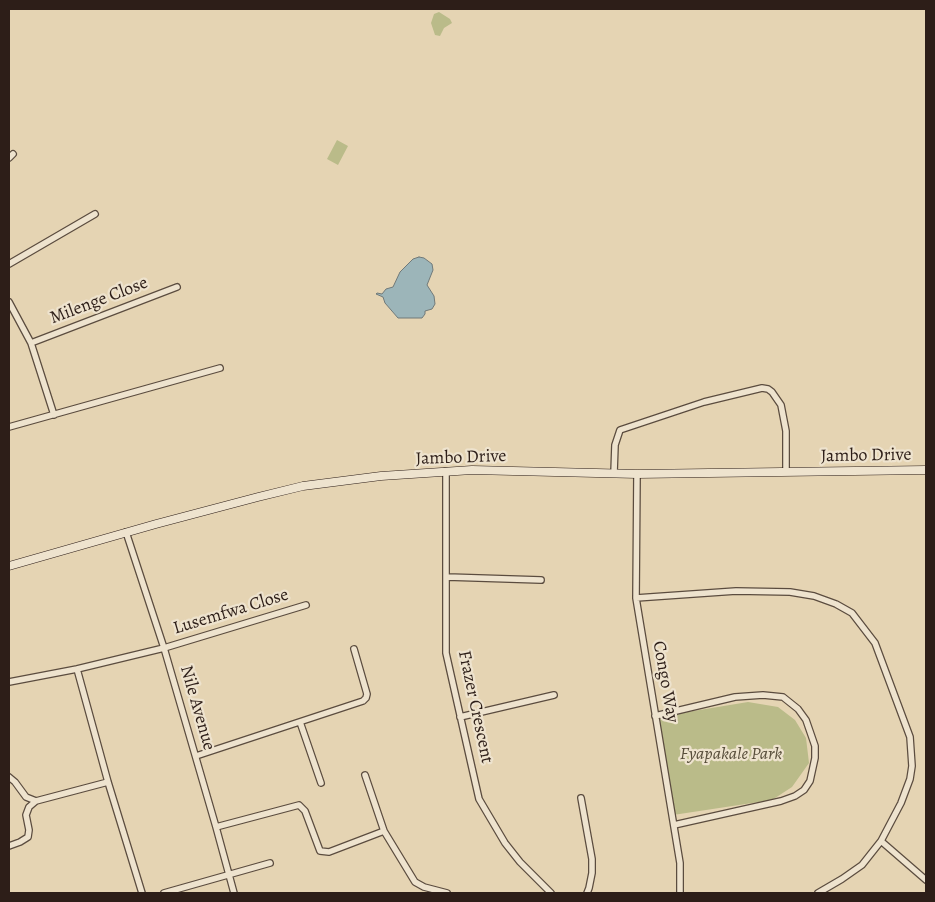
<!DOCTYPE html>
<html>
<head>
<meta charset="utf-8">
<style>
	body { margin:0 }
	#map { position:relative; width:935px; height:902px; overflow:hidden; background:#e5d4b3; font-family:Alegreya,serif }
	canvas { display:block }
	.frame { position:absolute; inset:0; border:10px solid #2d1e18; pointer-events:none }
</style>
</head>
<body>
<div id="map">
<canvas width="935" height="902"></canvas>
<div class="frame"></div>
</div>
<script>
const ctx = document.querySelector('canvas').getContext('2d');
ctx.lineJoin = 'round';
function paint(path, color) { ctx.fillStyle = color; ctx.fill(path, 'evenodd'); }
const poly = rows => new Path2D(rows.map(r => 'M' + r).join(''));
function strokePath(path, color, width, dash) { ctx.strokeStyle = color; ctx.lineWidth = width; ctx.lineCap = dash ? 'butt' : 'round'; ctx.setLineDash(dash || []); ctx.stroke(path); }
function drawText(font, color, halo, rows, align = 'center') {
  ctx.font = font + ' Alegreya,serif'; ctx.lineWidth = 4.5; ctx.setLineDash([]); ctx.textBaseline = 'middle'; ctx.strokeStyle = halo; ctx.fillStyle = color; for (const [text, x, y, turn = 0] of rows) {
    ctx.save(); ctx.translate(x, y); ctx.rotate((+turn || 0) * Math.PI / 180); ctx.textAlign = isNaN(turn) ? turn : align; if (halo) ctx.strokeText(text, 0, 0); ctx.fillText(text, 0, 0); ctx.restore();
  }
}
paint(poly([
	[439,12,450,19,452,23,444,28,440,36,435,35,431,23,434,14],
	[337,140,348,146,338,165,327,159],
	[748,702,778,707,795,720,806,738,809,763,792,787,772,800,673,815,657,717]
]), '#babb89');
const water = poly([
	[419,257,424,258,432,264,433,270,427,285,434,296,435,304,432,309,425,311,425,314,422,318,398,318,385,303,383,297,376,294,377,293,382,294,386,289,393,287,400,272,413,259,419,257]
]);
paint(water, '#9cb5b9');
strokePath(water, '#707979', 1);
const street = poly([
	[9,158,13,154],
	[9,264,95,214],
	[9,302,31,343,54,415],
	[31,343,177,287],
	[9,427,220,368],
	[446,471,446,653,479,799,505,843,520,862,551,893],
	[614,473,615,445,620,430,704,402,762,388,768,389,772,392,781,405,786,431,786,472],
	[637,474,636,598,680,863,680,893],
	[126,532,164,648,216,827,234,893],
	[447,577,541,580],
	[636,598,736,591,790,592,814,596,836,604,852,613,875,643,910,737,912,766,910,779,901,803,881,841,862,865,842,879,818,893],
	[77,669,108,782,142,893],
	[9,682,77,669,164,648,306,605],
	[655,716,735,697,763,695,783,697,798,709,806,720,815,746,815,758,810,781,804,790,795,796,781,801,674,825],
	[460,717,554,695],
	[300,722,321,783],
	[196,756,363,701,366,698,367,694,354,649],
	[365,775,384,831,415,882,424,887,447,893],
	[9,777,15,782,26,797,36,801],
	[581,798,592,859,592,873,589,888,587,893],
	[216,827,299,805,305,811,320,851,329,852,384,831],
	[881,841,926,880],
	[9,846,20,842,28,837,29,830,26,815,29,807,36,801,108,782],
	[164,893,270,863]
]);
const secondary = poly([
	[9,566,156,524,258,497,303,486,381,476,472,470,637,474,926,470]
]);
strokePath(street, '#5b4c3f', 8);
strokePath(secondary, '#2d1e18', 9);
strokePath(street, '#eee3ce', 5.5);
strokePath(secondary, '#eee3ce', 8);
drawText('18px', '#2d1e18', '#eee3ce', [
	["Milenge Close",99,301,-21],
	["Jambo Drive",866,456,-1],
	["Jambo Drive",461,458,-2],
	["Lusemfwa Close",231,612,-17],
	["Congo Way",665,682,80],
	["Frazer Crescent",475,707,78],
	["Nile Avenue",197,708,74]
]);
drawText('italic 18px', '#574d3a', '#eee3ce', [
	["Fyapakale Park",731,755]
]);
</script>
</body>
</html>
